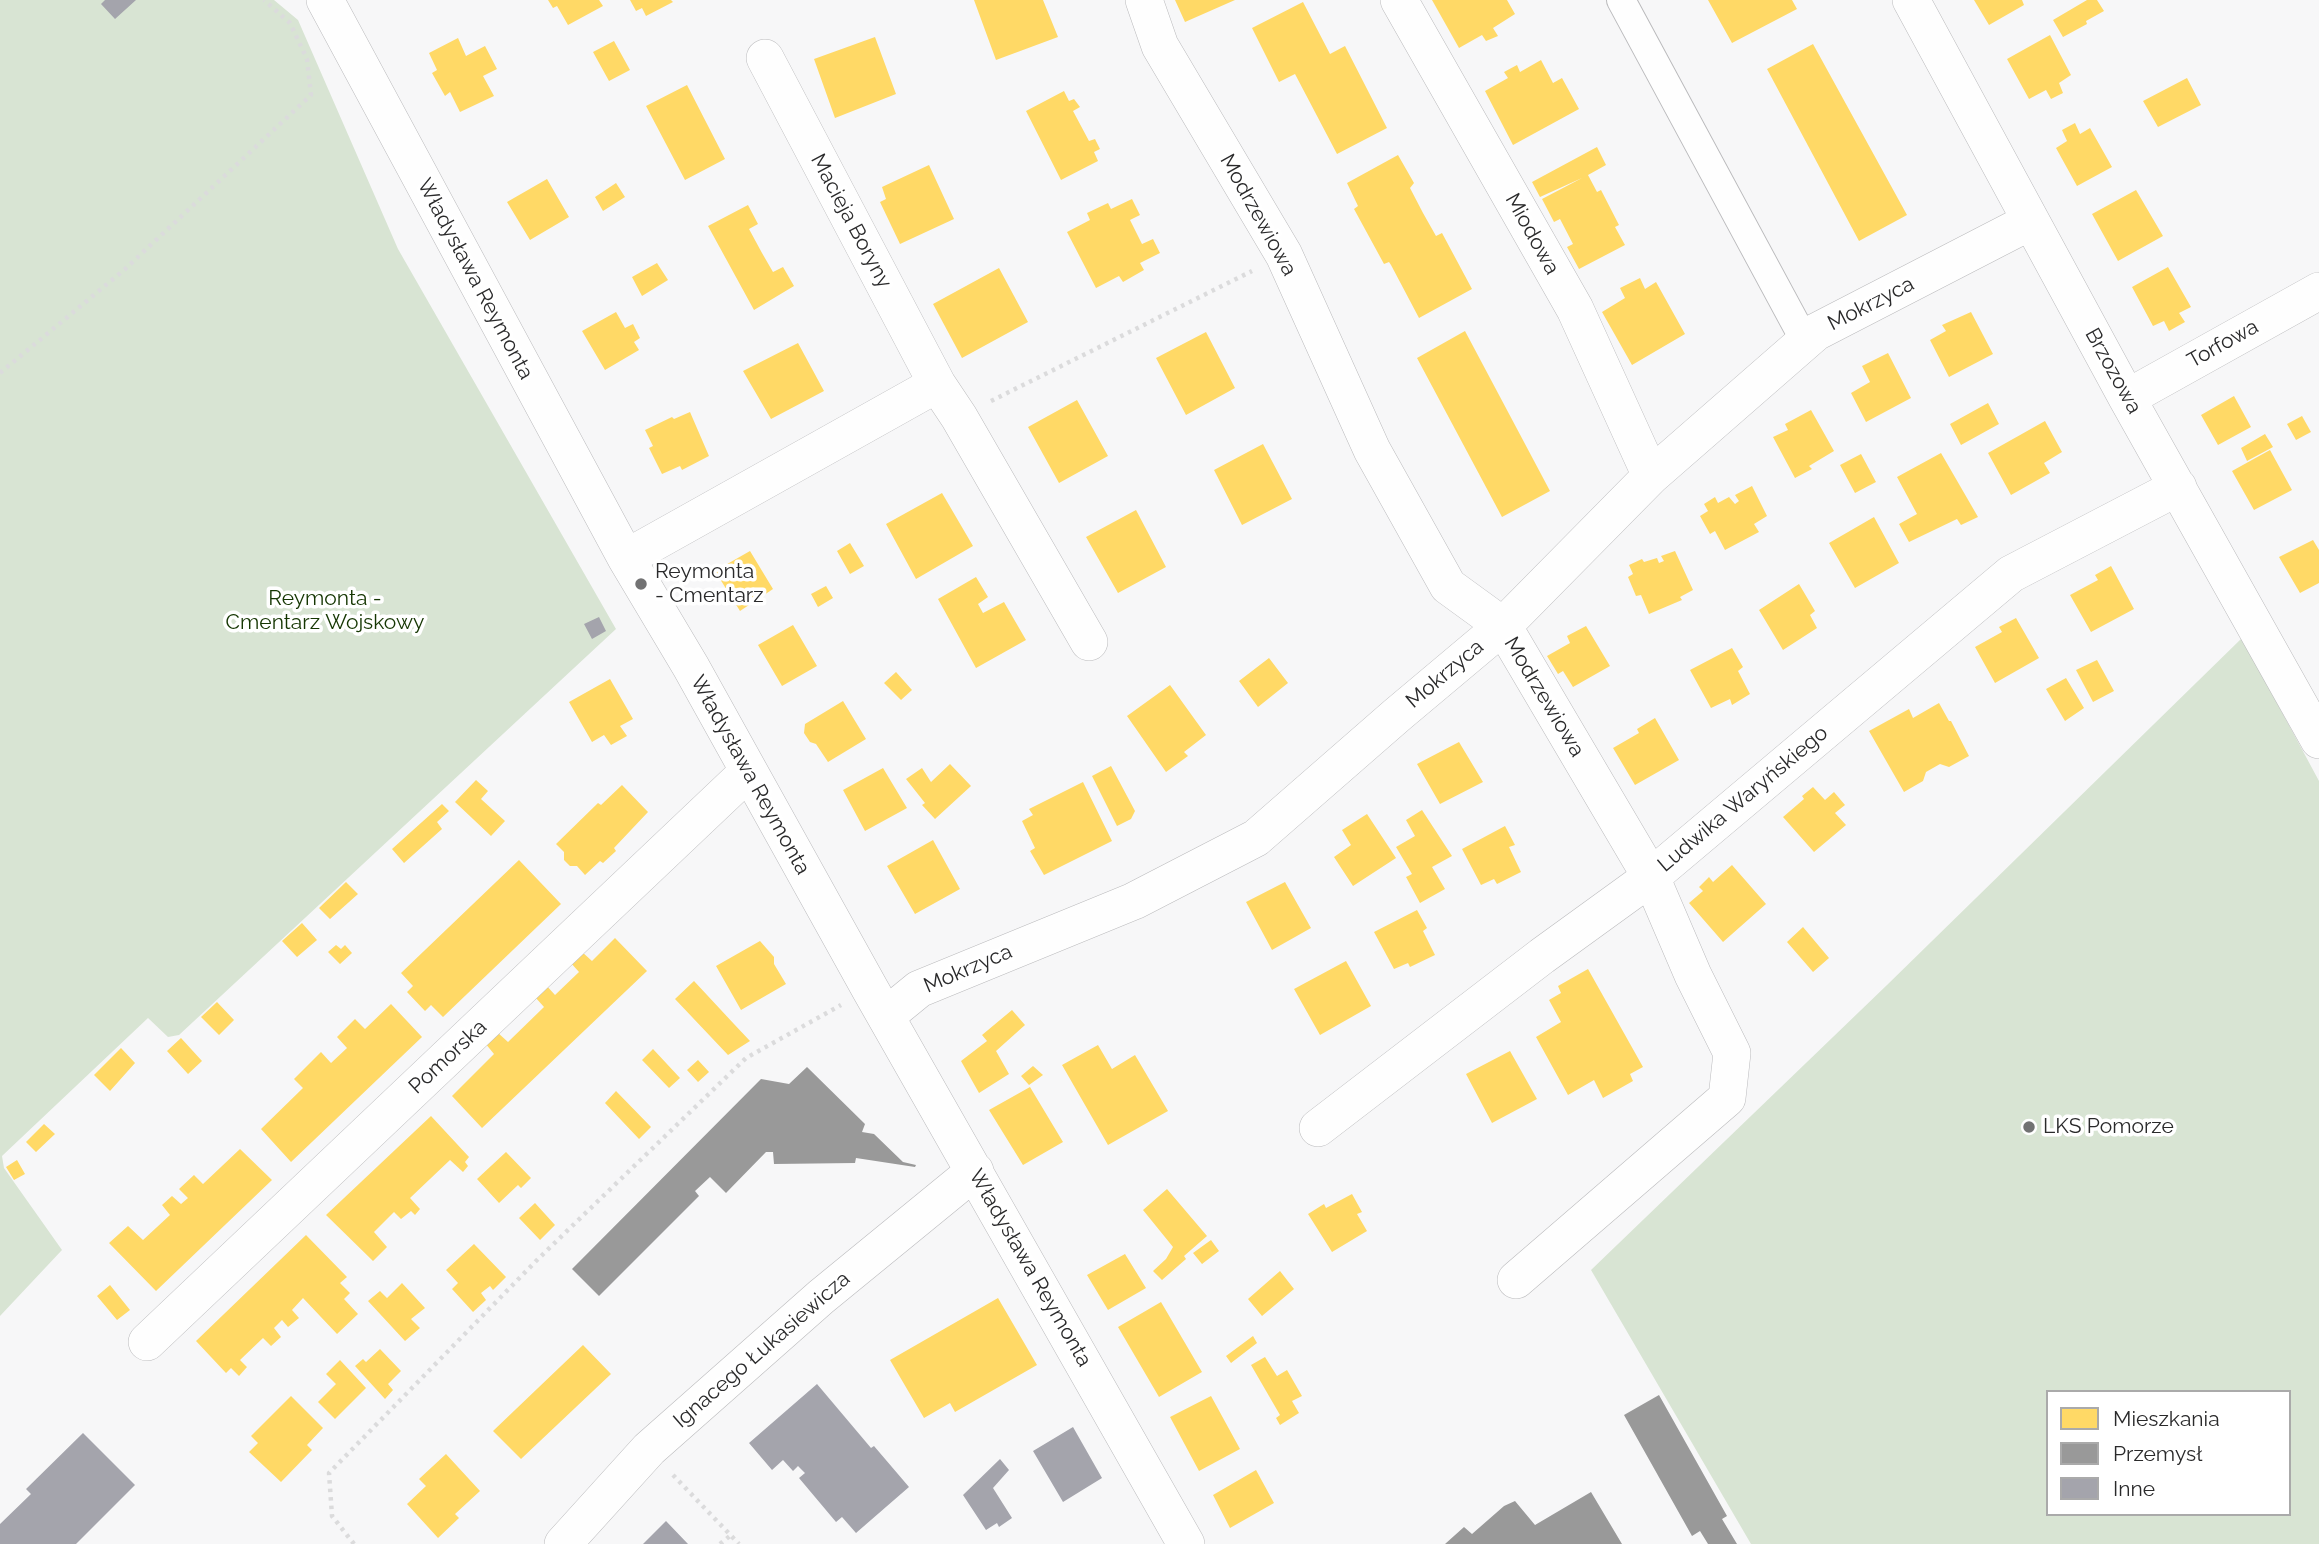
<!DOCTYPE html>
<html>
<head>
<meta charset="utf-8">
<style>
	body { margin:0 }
	#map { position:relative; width:2319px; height:1544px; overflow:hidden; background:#f7f7f8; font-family:Raleway,sans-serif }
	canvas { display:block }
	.legend { position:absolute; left:2046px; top:1390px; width:245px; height:126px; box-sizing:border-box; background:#fff; border:2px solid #aaa; margin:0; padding:9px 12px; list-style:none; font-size:21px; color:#2a2a2b }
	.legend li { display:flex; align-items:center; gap:14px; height:35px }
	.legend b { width:35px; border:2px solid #aaa }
</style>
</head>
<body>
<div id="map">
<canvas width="2319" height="1544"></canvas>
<ul class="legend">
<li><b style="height:19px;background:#ffd966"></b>Mieszkania</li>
<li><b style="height:19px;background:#999"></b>Przemysł</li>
<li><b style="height:19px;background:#a4a4ac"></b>Inne</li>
</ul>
</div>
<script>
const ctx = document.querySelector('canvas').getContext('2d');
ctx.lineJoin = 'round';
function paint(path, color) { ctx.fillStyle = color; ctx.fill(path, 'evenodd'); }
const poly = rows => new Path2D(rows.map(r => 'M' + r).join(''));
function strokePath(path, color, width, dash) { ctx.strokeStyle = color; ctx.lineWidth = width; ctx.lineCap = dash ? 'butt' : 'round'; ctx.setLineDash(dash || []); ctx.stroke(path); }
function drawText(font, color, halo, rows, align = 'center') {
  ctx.font = font + ' Raleway,sans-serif'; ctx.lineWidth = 7; ctx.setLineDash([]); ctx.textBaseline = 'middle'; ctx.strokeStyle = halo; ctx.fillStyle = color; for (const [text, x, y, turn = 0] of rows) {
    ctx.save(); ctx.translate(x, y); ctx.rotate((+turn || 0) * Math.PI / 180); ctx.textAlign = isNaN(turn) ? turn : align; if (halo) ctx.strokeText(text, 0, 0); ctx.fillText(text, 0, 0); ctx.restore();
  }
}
paint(poly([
	[0,0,274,0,298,20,398,249,616,629,179,1035,168,1037,148,1018,2,1156,4,1168,62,1250,0,1316],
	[2242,638,2319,781,2319,1544,1751,1544,1591,1270,1887,985],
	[2048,1392,2289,1392,2289,1514,2048,1514]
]), '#d8e4d3');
paint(poly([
	[548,0,599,0,603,6,568,25,557,6,553,8],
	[630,0,671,0,673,2,646,16,642,8,636,11],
	[974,0,1043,0,1058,37,996,60],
	[1175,0,1235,0,1185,22],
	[1432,0,1507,0,1515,14,1493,28,1498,36,1486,41,1482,35,1459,48],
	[1708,0,1792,0,1797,9,1732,43],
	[1974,0,2022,0,2024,5,1989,25],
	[2087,0,2097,0,2104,11,2086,21,2087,24,2063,37,2053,20],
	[1303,2,1330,54,1345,46,1387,128,1337,154,1295,74,1279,82,1252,28],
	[2050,35,2071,75,2059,83,2063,93,2051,99,2046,90,2029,99,2007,59],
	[875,37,896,94,835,118,814,59],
	[458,38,466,56,485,46,497,69,483,76,494,96,460,112,450,92,445,96,432,73,437,70,429,53],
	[614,41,630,70,609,81,593,52],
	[1813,44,1907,215,1859,241,1767,69],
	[1541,60,1553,83,1562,78,1579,109,1513,145,1485,91,1508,78,1504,72,1517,65,1520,72],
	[2187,78,2201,105,2158,127,2143,101],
	[687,85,725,159,685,180,646,106],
	[1064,91,1069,101,1074,99,1080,107,1073,111,1089,141,1095,139,1100,149,1094,152,1098,161,1061,180,1026,111],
	[2075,123,2080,134,2090,128,2112,167,2077,186,2056,148,2067,141,2062,130],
	[1597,147,1606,165,1588,175,1597,192,1601,190,1619,225,1615,227,1625,245,1579,269,1567,247,1573,244,1560,219,1554,222,1542,199,1582,178,1540,197,1532,182],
	[1398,155,1414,183,1410,188,1423,213,1436,236,1442,233,1472,289,1419,318,1391,265,1389,262,1384,264,1354,209,1358,206,1347,183],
	[929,165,954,219,900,244,880,202,886,199,882,187],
	[547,179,569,217,530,240,507,202],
	[616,183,625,197,603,211,595,197],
	[2136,190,2163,236,2118,261,2092,214],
	[1132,199,1140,215,1130,220,1142,244,1153,239,1160,253,1140,263,1144,270,1123,282,1119,276,1096,288,1067,232,1090,220,1087,213,1108,203,1111,209],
	[748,205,758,224,749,229,762,253,773,272,783,267,794,286,754,310,708,226],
	[657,263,668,280,642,296,632,277],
	[2168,267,2191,307,2179,313,2185,322,2169,331,2164,321,2153,326,2132,287],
	[999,268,1028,322,962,358,933,304],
	[1640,278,1645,289,1656,282,1685,334,1632,365,1602,312,1625,298,1620,288],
	[616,312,625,328,633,324,640,338,634,342,639,350,605,370,582,331],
	[1971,312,1993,354,1949,377,1930,340,1946,331,1942,325],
	[1465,331,1550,491,1502,517,1417,358],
	[1206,332,1235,388,1186,415,1156,358],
	[798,343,824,391,771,419,743,371],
	[1888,353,1911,398,1866,422,1851,393,1870,382,1862,366],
	[2234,396,2251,427,2218,445,2201,415],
	[1077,400,1108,456,1059,483,1028,427],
	[1988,403,1999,424,1961,445,1950,424],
	[1811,410,1834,451,1809,466,1812,469,1795,478,1773,437,1788,430,1785,424],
	[690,412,709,456,682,470,680,466,662,474,649,448,653,446,645,430,672,417,674,419],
	[2302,416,2311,432,2296,440,2287,424],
	[2045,421,2062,452,2044,463,2050,473,2011,495,1988,453],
	[2265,434,2273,447,2247,461,2241,448],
	[1263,444,1292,499,1242,525,1214,470],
	[2270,450,2292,490,2254,510,2232,471],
	[1941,453,1978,517,1961,525,1957,519,1909,542,1899,524,1917,514,1897,477],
	[1861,454,1876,482,1855,493,1840,465],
	[1752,486,1767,516,1754,524,1759,532,1725,550,1715,531,1710,534,1700,516,1708,511,1704,504,1715,497,1718,503,1729,497,1735,504,1739,501,1735,495],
	[942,493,973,546,916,579,886,524],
	[1136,510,1166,567,1118,593,1086,537],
	[1874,517,1899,563,1855,588,1829,543],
	[2313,540,2319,550,2319,583,2300,593,2279,557],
	[850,543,864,566,850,574,837,551],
	[750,551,773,589,740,611,715,571],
	[1675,551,1693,590,1680,597,1682,600,1649,614,1641,595,1636,596,1628,577,1633,574,1629,565,1642,559,1644,562,1657,558,1659,563,1664,561,1661,556],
	[2111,566,2134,609,2091,632,2070,595,2098,580,2095,575],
	[976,577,988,597,978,604,983,613,1004,602,1026,640,976,668,938,599],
	[1799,584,1815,611,1810,615,1817,628,1783,650,1759,610],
	[826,586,833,598,818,607,811,594],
	[2016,618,2039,658,1995,683,1975,647,2002,632,1999,627],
	[793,625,817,666,782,686,758,645],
	[1586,626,1610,666,1573,687,1563,671,1558,674,1547,656,1570,643,1567,636],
	[1732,648,1743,667,1738,671,1750,694,1732,705,1730,699,1711,708,1690,670],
	[1269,658,1288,683,1258,707,1239,681],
	[2097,660,2114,691,2093,702,2076,670],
	[896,672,912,690,901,700,884,683],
	[2066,678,2084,708,2065,721,2046,689],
	[610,679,633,719,620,726,627,736,611,745,604,735,592,742,569,702],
	[1170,685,1206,735,1184,752,1188,756,1166,772,1127,716],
	[843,701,866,739,828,762,816,744,810,742,804,733,805,724],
	[1939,703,1949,721,1951,721,1969,756,1949,767,1940,764,1926,772,1923,781,1904,792,1869,731,1909,709,1913,718],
	[1655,718,1679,760,1635,785,1613,748,1639,733,1637,729],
	[1459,742,1483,782,1440,804,1417,764],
	[950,764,971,786,935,819,922,805,925,803,906,779,922,768,931,782],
	[1111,766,1135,811,1131,819,1117,826,1092,776],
	[883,768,907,808,865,831,843,790],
	[476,780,488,791,481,799,505,821,491,836,455,802],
	[1083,782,1112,841,1044,875,1030,851,1035,848,1022,821,1033,815,1029,809],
	[622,785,648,812,614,848,616,851,603,863,600,861,585,875,577,866,570,866,564,860,564,852,556,844,598,803,601,805],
	[1813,787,1825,800,1834,792,1845,805,1835,813,1846,825,1814,852,1783,817,1804,799,1802,796],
	[442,804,449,811,437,822,442,829,404,863,392,849],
	[1422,810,1452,856,1432,867,1445,889,1420,903,1406,877,1412,874,1396,847,1415,836,1406,820],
	[1367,814,1396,858,1353,886,1334,857,1351,845,1342,830],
	[1505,826,1515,845,1509,847,1521,872,1497,884,1494,879,1481,885,1462,849],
	[933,840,960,889,915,914,887,866],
	[519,860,561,904,443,1017,431,1005,425,1011,407,992,413,986,401,973],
	[1732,865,1766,904,1723,942,1689,903,1703,891,1699,887,1709,877,1713,882],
	[346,882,358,894,330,919,319,908],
	[1285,882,1311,928,1272,950,1246,902],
	[1417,910,1427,928,1423,931,1435,955,1410,967,1408,963,1394,969,1374,932],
	[302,923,317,940,297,957,282,941],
	[1803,927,1829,958,1813,972,1787,942],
	[615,938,647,971,482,1128,452,1096,494,1054,485,1043,497,1032,508,1042,544,1007,535,997,546,985,555,995,579,972,570,962,581,951,592,961],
	[760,941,774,957,774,964,786,984,741,1010,716,966],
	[336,945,341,949,345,945,352,953,340,964,328,952],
	[1346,961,1371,1006,1320,1035,1294,989],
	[1588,969,1643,1067,1630,1074,1633,1081,1603,1098,1594,1080,1568,1095,1536,1037,1561,1022,1549,1000,1561,993,1558,986],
	[694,981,734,1024,750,1041,728,1055,675,999],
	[217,1002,234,1020,219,1035,201,1017],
	[391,1004,422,1037,291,1162,261,1129,303,1088,294,1079,321,1052,331,1063,347,1048,337,1037,355,1019,365,1029],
	[1012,1010,1025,1025,996,1051,1009,1074,979,1093,961,1061,987,1041,982,1035],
	[181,1038,202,1061,188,1074,167,1051],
	[1098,1045,1112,1069,1135,1055,1168,1111,1108,1145,1062,1065],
	[121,1048,135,1063,110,1091,94,1075],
	[653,1049,680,1078,669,1088,642,1060],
	[1510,1051,1537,1099,1492,1123,1466,1074],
	[698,1060,709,1072,698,1082,687,1070],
	[1033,1066,1043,1075,1029,1085,1021,1076],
	[1030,1087,1063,1142,1023,1165,989,1110],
	[616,1091,651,1127,639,1139,605,1103],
	[431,1116,469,1157,465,1162,468,1166,463,1172,450,1160,410,1198,420,1209,415,1215,411,1211,401,1219,394,1212,374,1232,387,1247,373,1261,326,1215],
	[44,1124,55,1134,36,1152,26,1142],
	[240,1149,272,1180,156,1291,109,1243,128,1226,143,1240,170,1215,162,1205,172,1196,181,1204,188,1198,179,1189,194,1175,203,1184],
	[506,1152,531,1178,521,1188,518,1185,499,1203,477,1179],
	[17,1160,25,1174,14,1180,6,1167],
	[1167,1189,1207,1236,1184,1256,1186,1259,1162,1280,1153,1271,1166,1259,1173,1247,1143,1210],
	[1352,1194,1362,1212,1357,1214,1367,1231,1332,1252,1308,1214,1324,1204,1326,1208],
	[535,1203,555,1225,540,1240,519,1218],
	[306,1235,347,1277,340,1283,350,1293,344,1299,358,1314,337,1334,303,1298,292,1310,299,1318,288,1327,282,1320,274,1328,281,1337,271,1346,263,1338,240,1360,247,1367,239,1376,231,1368,226,1373,196,1341],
	[1211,1240,1219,1251,1202,1264,1193,1253],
	[474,1244,506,1277,493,1290,490,1286,481,1293,486,1300,473,1312,452,1289,458,1283,446,1270],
	[1125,1254,1146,1288,1108,1310,1087,1275],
	[1280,1271,1294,1289,1262,1316,1248,1299],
	[402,1283,425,1308,411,1319,420,1328,405,1341,368,1301,380,1291,387,1298],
	[110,1285,130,1310,117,1320,97,1296],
	[998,1298,1037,1365,955,1412,950,1403,924,1418,890,1360],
	[1161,1302,1202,1372,1159,1397,1118,1327],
	[1253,1336,1257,1343,1231,1363,1226,1356],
	[583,1345,611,1374,521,1459,493,1431],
	[380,1349,401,1371,388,1384,393,1390,385,1399,355,1366,363,1359,366,1362],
	[1265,1357,1277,1376,1287,1370,1302,1396,1292,1401,1299,1413,1280,1425,1276,1418,1280,1415,1251,1365],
	[340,1360,366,1388,335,1419,318,1402,336,1384,326,1374],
	[291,1396,323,1428,307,1445,312,1450,281,1482,249,1452,258,1443,251,1436],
	[1211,1396,1240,1449,1199,1471,1170,1417],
	[446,1454,480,1491,455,1514,459,1518,438,1538,407,1504,426,1486,419,1479],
	[1256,1470,1274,1503,1230,1528,1213,1495]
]), '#ffd966');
paint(poly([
	[807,1067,865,1124,862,1132,874,1134,903,1162,916,1165,915,1167,856,1158,855,1163,774,1164,773,1152,766,1152,726,1193,710,1177,695,1191,699,1196,599,1296,572,1269,761,1079,789,1084],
	[1659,1395,1727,1516,1722,1519,1737,1544,1708,1544,1700,1531,1692,1536,1624,1415],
	[1591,1492,1622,1544,1445,1544,1464,1527,1472,1534,1504,1506,1515,1501,1535,1525]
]), '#999');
paint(poly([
	[105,0,136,0,115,19,101,4],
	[599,617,606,631,592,639,584,624],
	[817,1384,871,1448,874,1446,909,1487,856,1533,842,1517,836,1522,799,1478,805,1473,798,1466,793,1471,783,1460,772,1470,749,1443],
	[1073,1427,1102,1478,1063,1502,1033,1451],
	[83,1433,135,1485,76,1544,0,1544,0,1524,31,1494,26,1489],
	[1000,1459,1009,1470,993,1488,1012,1518,999,1527,997,1523,986,1530,963,1495],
	[666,1521,688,1544,643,1544]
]), '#a4a4ac');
const pedestrian = poly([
	[1621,0,1805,341]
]);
const minor = poly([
	[325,0,626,558,691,667,870,989,1186,1544],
	[1144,0,1160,46,1284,255,1372,450,1448,586,1503,626,1651,877,1693,975,1732,1053,1727,1098,1516,1280],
	[1399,0,1575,309,1651,476],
	[1911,0,2127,398,2319,740],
	[765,58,937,384,959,417,1089,642],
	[2127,398,2319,291],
	[626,558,937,384],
	[886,1016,919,989,1134,901,1256,838,1397,715,1503,626,1651,476,1816,332,2031,221],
	[1318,1128,1542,956,1651,877,2011,574,2178,487],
	[147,1342,748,772],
	[563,1544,649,1449,821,1297,975,1171]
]);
strokePath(pedestrian, '#bababc', 30);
strokePath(minor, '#bababc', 38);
strokePath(poly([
	[0,373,124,270,311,95,307,59,290,23,264,0],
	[991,401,1252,271],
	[673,1475,739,1544],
	[354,1544,332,1516,329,1473,538,1259,746,1058,841,1005],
	[720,1544,731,1535]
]), '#dbdbdc', 4.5, [3.5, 5]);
strokePath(pedestrian, '#fefefe', 28);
strokePath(minor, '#fefefe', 37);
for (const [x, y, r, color] of [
	[641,584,7,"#727273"],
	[2029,1127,7,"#727273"]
]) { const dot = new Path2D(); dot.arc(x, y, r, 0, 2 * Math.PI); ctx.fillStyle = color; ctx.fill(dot); strokePath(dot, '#fff', 2.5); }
drawText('21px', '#2a2a2b', '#fff', [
	["Modrzewiowa",1258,215,61],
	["Macieja Boryny",851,221,62],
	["Miodowa",1532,234,61],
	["Władysława Reymonta",475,279,62],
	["Mokrzyca",1871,304,-27],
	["Torfowa",2223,344,-29],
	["Brzozowa",2113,371,61],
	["Mokrzyca",1445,674,-40],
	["Modrzewiowa",1544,697,59],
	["Władysława Reymonta",750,775,61],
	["Ludwika Waryńskiego",1743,799,-40],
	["Mokrzyca",968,969,-23],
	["Pomorska",448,1057,-43],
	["Władysława Reymonta",1030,1268,60],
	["Ignacego Łukasiewicza",762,1350,-41]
]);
drawText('21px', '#2a2a2b', '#fff', [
	["Reymonta",655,572],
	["- Cmentarz",655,596],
	["LKS Pomorze",2043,1127]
], 'left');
drawText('21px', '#153602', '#fff', [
	["Reymonta -",325,599],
	["Cmentarz Wojskowy",325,623]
]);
</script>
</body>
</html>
